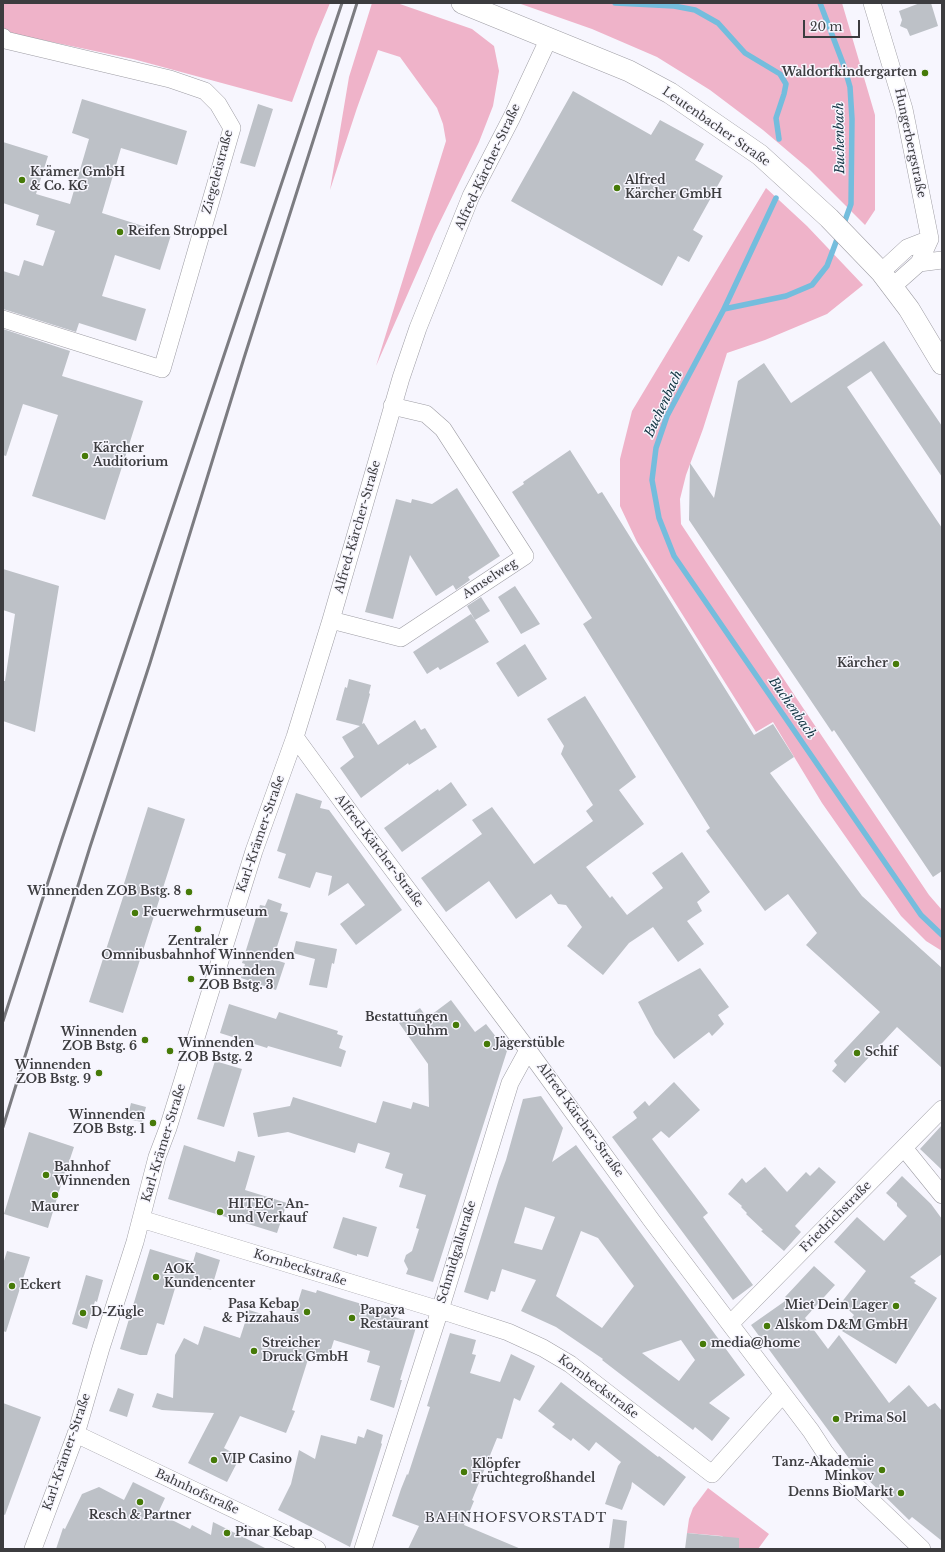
<!DOCTYPE html>
<html>
<head>
<meta charset="utf-8">
<style>
	body { margin:0 }
	#map { position:relative; width:945px; height:1552px; overflow:hidden; background:#f7f6fe; font-family:"Libre Baskerville",serif }
	canvas { display:block }
	.frame { position:absolute; inset:0; border:4px solid #3c3c3f; pointer-events:none }
	.scale { position:absolute; left:803px; top:20px; width:57px; height:18px; box-sizing:border-box; border:2px solid #3c3c3f; border-top:0; padding-left:5px; font-size:12px; line-height:14px; white-space:nowrap; color:#3c3c3f; -webkit-text-stroke:3px #f7f6fe; paint-order:stroke }
</style>
</head>
<body>
<div id="map">
<canvas width="945" height="1552"></canvas>
<div class="frame"></div>
<div class="scale">20 m</div>
</div>
<script>
const ctx = document.querySelector('canvas').getContext('2d');
ctx.lineJoin = 'round';
function paint(path, color) { ctx.fillStyle = color; ctx.fill(path, 'evenodd'); }
const poly = rows => new Path2D(rows.map(r => 'M' + r).join(''));
function strokePath(path, color, width, dash) { ctx.strokeStyle = color; ctx.lineWidth = width; ctx.lineCap = dash ? 'butt' : 'round'; ctx.setLineDash(dash || []); ctx.stroke(path); }
function drawText(font, color, halo, rows, align = 'center') {
  ctx.font = font + ' "Libre Baskerville",serif'; ctx.lineWidth = 3; ctx.setLineDash([]); ctx.textBaseline = 'middle'; ctx.strokeStyle = halo; ctx.fillStyle = color; for (const [text, x, y, turn = 0] of rows) {
    ctx.save(); ctx.translate(x, y); ctx.rotate((+turn || 0) * Math.PI / 180); ctx.textAlign = isNaN(turn) ? turn : align; if (halo) ctx.strokeText(text, 0, 0); ctx.fillText(text, 0, 0); ctx.restore();
  }
}
paint(poly([
	[3,3,330,3,315,39,292,102,133,59,9,33,3,27],
	[372,3,397,3,472,29,494,46,499,71,493,106,479,142,434,234,376,366,446,141,443,124,437,108,400,57,378,50,357,108,330,190,349,77],
	[518,3,842,3,875,115,875,210,865,225,809,169,763,130,710,90,657,57,592,29],
	[766,188,807,226,863,285,827,314,765,340,727,353,703,429,686,475,680,499,681,524,797,699,929,895,942,910,942,951,926,941,901,916,822,803,773,722,756,732,637,542,620,506,620,459,632,411],
	[708,1488,769,1534,758,1549,738,1549,722,1536,687,1533,689,1519,693,1508]
]), '#efb3c9');
strokePath(poly([
	[615,3,674,6,695,10,718,23,745,53,780,74,786,84,784,94,776,118,779,139],
	[820,3,844,66,850,87,852,119,851,204,843,226],
	[839,234,827,266,812,285,786,296,724,309,667,416,656,448,652,480,659,518,674,556,921,915,942,935],
	[724,309,776,198]
]), '#74bddd', 5.5);
paint(poly([
	[920,3,931,3,938,26,910,36,907,29,900,26,902,20,899,11],
	[573,91,651,135,660,120,704,144,695,160,723,176,693,230,703,236,689,262,678,256,662,286,511,201],
	[82,99,187,131,177,165,121,148,102,213,171,235,160,270,115,255,102,296,146,309,136,341,79,323,76,332,3,309,3,271,19,276,24,260,43,266,55,231,36,225,39,215,3,203,3,142,48,156,36,194,70,204,89,139,72,133],
	[258,104,273,109,255,167,240,163],
	[3,329,70,351,62,376,143,401,105,520,32,496,58,415,23,404,6,456,3,455],
	[884,341,942,426,942,477,871,371,847,387,942,528,942,871,933,877,834,730,832,732,689,520,690,463,714,498,738,381,764,363,791,403],
	[570,450,598,494,602,492,754,735,773,724,794,757,770,773,862,896,942,968,942,1068,897,1027,845,1083,832,1071,837,1065,834,1061,880,1012,806,945,817,933,788,894,765,911,706,831,710,828,583,624,592,618,512,492,524,484,523,482],
	[457,488,500,556,468,577,470,580,456,590,453,585,436,596,410,555,393,619,365,612,396,499,411,503,412,499,432,504],
	[3,569,59,586,35,732,3,721,3,681,5,681,15,614,3,610],
	[515,586,540,624,521,634,498,597],
	[481,597,490,611,475,620,467,606],
	[471,614,489,642,440,670,438,667,427,674,413,652],
	[525,644,547,679,518,697,496,663],
	[349,679,371,685,369,693,370,694,362,724,364,723,378,745,415,720,421,730,425,728,437,747,409,765,408,763,361,798,340,768,354,757,342,737,360,726,336,720,345,687,347,688],
	[585,696,636,777,619,790,644,824,586,867,610,898,612,896,627,915,663,888,652,873,682,852,710,892,697,902,702,911,687,921,704,944,678,962,653,927,629,943,603,975,567,946,582,927,566,905,558,904,551,894,516,919,489,881,446,912,421,878,482,834,472,820,492,807,534,864,593,821,586,811,593,805,561,754,564,746,547,719],
	[451,782,467,805,402,852,384,828,438,789,439,791],
	[296,793,322,801,320,808,329,810,402,910,356,945,340,924,365,905,348,883,328,896,332,876,316,872,310,888,278,878,286,854,277,851],
	[148,807,185,819,123,1013,89,1002,125,891,122,890],
	[268,899,282,904,280,911,288,913,273,959,285,963,276,990,241,978,245,964,242,963,260,905,265,906],
	[296,941,337,949,334,964,332,963,327,988,309,985,315,959,293,953],
	[700,968,729,1007,718,1015,724,1024,712,1036,709,1032,674,1059,655,1034,638,1002],
	[451,1000,475,1032,486,1024,507,1051,433,1282,406,1274,408,1269,404,1261,406,1255,412,1251,419,1229,416,1228,426,1195,399,1187,403,1174,385,1168,390,1153,358,1143,355,1153,288,1132,258,1137,253,1113,290,1106,293,1097,376,1123,383,1101,411,1109,413,1102,429,1107,428,1064,399,1023,420,1008,427,1018],
	[229,1004,276,1019,279,1012,338,1031,337,1034,343,1036,339,1048,346,1051,341,1067,268,1046,267,1048,220,1033],
	[215,1061,242,1069,224,1127,197,1119],
	[674,1082,700,1110,669,1138,661,1131,652,1139,708,1213,703,1217,753,1285,733,1300,612,1137,637,1118,633,1112,645,1101,649,1106],
	[541,1096,563,1128,552,1162,576,1145,745,1375,709,1403,730,1418,712,1441,695,1427,693,1430,602,1360,603,1359,556,1327,521,1311,536,1280,502,1269,495,1292,491,1291,488,1300,464,1292,499,1179,506,1160,523,1099],
	[525,1207,555,1217,542,1250,514,1243],
	[581,1231,598,1238,634,1286,602,1328,556,1296],
	[681,1340,695,1360,679,1381,642,1353],
	[131,1103,146,1107,142,1122,127,1119],
	[942,1125,942,1170,920,1149],
	[29,1132,74,1147,68,1165,67,1165,48,1228,4,1214],
	[184,1145,235,1162,238,1151,255,1156,245,1190,287,1203,277,1233,168,1199],
	[765,1167,787,1192,806,1172,810,1176,819,1167,836,1182,795,1226,801,1232,784,1251,761,1231,763,1230,746,1214,747,1213,741,1207,742,1206,728,1194,742,1178,746,1183],
	[902,1176,931,1204,942,1219,942,1254,910,1277,916,1281,914,1283,937,1298,896,1364,842,1331,854,1315,841,1303,866,1271,834,1242,857,1217,884,1241,907,1216,897,1206,897,1203,886,1193],
	[343,1217,377,1227,368,1257,357,1254,357,1256,333,1248],
	[150,1249,193,1262,196,1252,220,1260,211,1290,186,1282,185,1287,176,1285,164,1325,157,1323,147,1355,140,1355,120,1349],
	[7,1251,30,1257,6,1332,3,1331,3,1264],
	[814,1266,835,1285,805,1318,828,1349,839,1335,889,1403,909,1385,928,1407,935,1403,942,1411,942,1541,912,1517,909,1520,856,1468,751,1325,788,1299,785,1297],
	[86,1275,103,1280,97,1302,95,1301,87,1329,72,1324],
	[302,1289,316,1293,317,1290,345,1299,372,1307,371,1310,417,1324,400,1380,402,1380,394,1408,370,1400,380,1366,367,1362,370,1351,334,1340,328,1359,310,1353,292,1410,295,1411,286,1433,240,1416,224,1448,240,1457,227,1482,188,1463,214,1413,162,1410,152,1407,157,1393,173,1398,175,1355,184,1338,198,1345,204,1326,240,1338,249,1310,288,1322,294,1301,298,1302],
	[450,1333,476,1340,472,1354,476,1355,470,1373,500,1382,511,1354,535,1366,520,1401,514,1398,502,1439,497,1438,472,1500,474,1501,464,1525,521,1549,408,1549,419,1526,392,1516,401,1489,407,1474,408,1475,430,1407,427,1406],
	[561,1382,658,1457,659,1456,686,1477,664,1506,632,1482,631,1488,622,1510,605,1504,618,1466,621,1462,596,1442,589,1451,573,1438,571,1441,552,1427,555,1424,538,1411],
	[118,1388,134,1394,127,1417,109,1411],
	[3,1403,41,1417,5,1515,3,1514],
	[367,1429,383,1435,381,1443,382,1444,350,1547,278,1510,291,1484,299,1450,315,1459,321,1435,356,1444,358,1436,364,1438],
	[133,1482,165,1498,158,1513,190,1529,192,1525,211,1535,213,1522,267,1549,56,1549,63,1528,65,1529,82,1494,99,1487,124,1500],
	[613,1519,627,1521,624,1549,609,1549],
	[687,1533,739,1538,739,1549,685,1549]
]), '#bdc1c7');
const minor = poly([
	[872,3,904,109,930,239],
	[3,37,5,40,170,79,205,91,218,104,232,128,162,369,3,319],
	[919,263,942,260],
	[881,272,907,248,930,239],
	[892,287,919,263,930,239],
	[331,620,401,638,525,556,443,429,426,414,392,406],
	[295,737,360,826,528,1050,652,1221,811,1431,824,1451,839,1470,922,1549],
	[904,1148,942,1195],
	[141,1219,440,1310,508,1332,543,1348,570,1364,712,1474,783,1394],
	[730,1324,942,1109],
	[76,1434,317,1549],
	[33,1549,76,1434,101,1348,135,1242,157,1157,168,1128,254,851,295,737,331,620,401,378,418,328,471,196,512,117,549,38],
	[363,1549,440,1310,510,1083,528,1050]
]);
const tertiary = poly([
	[462,3,629,71,670,93,760,155,829,218,881,272,909,309,942,364]
]);
strokePath(minor, '#9e9da4', 18);
strokePath(tertiary, '#9e9da4', 22);
strokePath(minor, '#fff', 17);
strokePath(tertiary, '#fff', 21);
strokePath(poly([
	[3,1021,62,839,342,3],
	[3,1127,90,847,150,663,244,358,357,3]
]), '#7c7c81', 3);
for (const [x, y, r, color] of [
	[925,73,4,"#467a08"],
	[22,180,4,"#467a08"],
	[617,188,4,"#467a08"],
	[120,232,4,"#467a08"],
	[85,456,4,"#467a08"],
	[896,664,4,"#467a08"],
	[189,892,4,"#467a08"],
	[135,913,4,"#467a08"],
	[198,929,4,"#467a08"],
	[191,979,4,"#467a08"],
	[456,1025,4,"#467a08"],
	[145,1040,4,"#467a08"],
	[487,1044,4,"#467a08"],
	[170,1051,4,"#467a08"],
	[857,1053,4,"#467a08"],
	[99,1073,4,"#467a08"],
	[153,1123,4,"#467a08"],
	[46,1175,4,"#467a08"],
	[55,1195,4,"#467a08"],
	[220,1212,4,"#467a08"],
	[156,1277,4,"#467a08"],
	[12,1286,4,"#467a08"],
	[896,1306,4,"#467a08"],
	[307,1312,4,"#467a08"],
	[83,1313,4,"#467a08"],
	[352,1318,4,"#467a08"],
	[767,1326,4,"#467a08"],
	[703,1344,4,"#467a08"],
	[254,1351,4,"#467a08"],
	[836,1419,4,"#467a08"],
	[214,1460,4,"#467a08"],
	[882,1470,4,"#467a08"],
	[464,1472,4,"#467a08"],
	[901,1493,4,"#467a08"],
	[140,1502,4,"#467a08"],
	[227,1533,4,"#467a08"]
]) { const dot = new Path2D(); dot.arc(x, y, r, 0, 2 * Math.PI); ctx.fillStyle = color; ctx.fill(dot); strokePath(dot, '#f7f6fe', 1.5); }
drawText('bold 12px', '#3c3c3f', '#f7f6fe', [
	["Waldorfkindergarten",917,73,"right"],
	["Krämer GmbH",30,173],
	["& Co. KG",30,187],
	["Alfred",625,181],
	["Kärcher GmbH",625,195],
	["Reifen Stroppel",128,232],
	["Kärcher",93,449],
	["Auditorium",93,463],
	["Kärcher",888,664,"right"],
	["Winnenden ZOB Bstg. 8",181,892,"right"],
	["Feuerwehrmuseum",143,913],
	["Zentraler",198,942,"center"],
	["Omnibusbahnhof Winnenden",198,956,"center"],
	["Winnenden",199,972],
	["ZOB Bstg. 3",199,986],
	["Bestattungen",448,1018,"right"],
	["Duhm",448,1032,"right"],
	["Winnenden",137,1033,"right"],
	["ZOB Bstg. 6",137,1047,"right"],
	["Winnenden",178,1044],
	["ZOB Bstg. 2",178,1058],
	["Jägerstüble",495,1044],
	["Schif",865,1053],
	["Winnenden",91,1066,"right"],
	["ZOB Bstg. 9",91,1080,"right"],
	["Winnenden",145,1116,"right"],
	["ZOB Bstg. 1",145,1130,"right"],
	["Bahnhof",54,1168],
	["Winnenden",54,1182],
	["HITEC - An-",228,1205],
	["und Verkauf",228,1219],
	["Maurer",55,1208,"center"],
	["AOK",164,1270],
	["Kundencenter",164,1284],
	["Eckert",20,1286],
	["Pasa Kebap",299,1305,"right"],
	["& Pizzahaus",299,1319,"right"],
	["Miet Dein Lager",888,1306,"right"],
	["Papaya",360,1311],
	["Restaurant",360,1325],
	["D-Zügle",91,1313],
	["Alskom D&M GmbH",775,1326],
	["Streicher",262,1344],
	["Druck GmbH",262,1358],
	["media@home",711,1344],
	["Prima Sol",844,1419],
	["VIP Casino",222,1460],
	["Tanz-Akademie",874,1463,"right"],
	["Minkov",874,1477,"right"],
	["Klöpfer",472,1465],
	["Früchtegroßhandel",472,1479],
	["Denns BioMarkt",893,1493,"right"],
	["Resch & Partner",140,1516,"center"],
	["Pinar Kebap",235,1533]
], 'left');
drawText('12px', '#3c3c3f', '#f7f6fe', [
	["Leutenbacher Straße",716,127,35],
	["Hungerbergstraße",910,143,78],
	["Alfred-Kärcher-Straße",488,167,-65],
	["Ziegeleistraße",218,172,-75],
	["Alfred-Kärcher-Straße",358,527,-74],
	["Amselweg",490,579,-33],
	["Karl-Krämer-Straße",261,834,-71],
	["Alfred-Kärcher-Straße",379,851,53],
	["Alfred-Kärcher-Straße",580,1120,54],
	["Karl-Krämer-Straße",164,1143,-73],
	["Friedrichstraße",836,1217,-45],
	["Schmidgallstraße",457,1252,-73],
	["Kornbeckstraße",300,1268,17],
	["Kornbeckstraße",598,1387,37],
	["Karl-Krämer-Straße",67,1452,-71],
	["Bahnhofstraße",197,1492,25]
]);
drawText('italic 13px', '#143644', '#f7f6fe', [
	["Buchenbach",840,138,-91],
	["Buchenbach",664,404,-65],
	["Buchenbach",792,708,55]
]);
ctx.letterSpacing = '1px';
drawText('13px', '#3c3c41', '#f7f6fe', [
	["BAHNHOFSVORSTADT",516,1518]
]);
ctx.letterSpacing = '0px';
</script>
</body>
</html>
